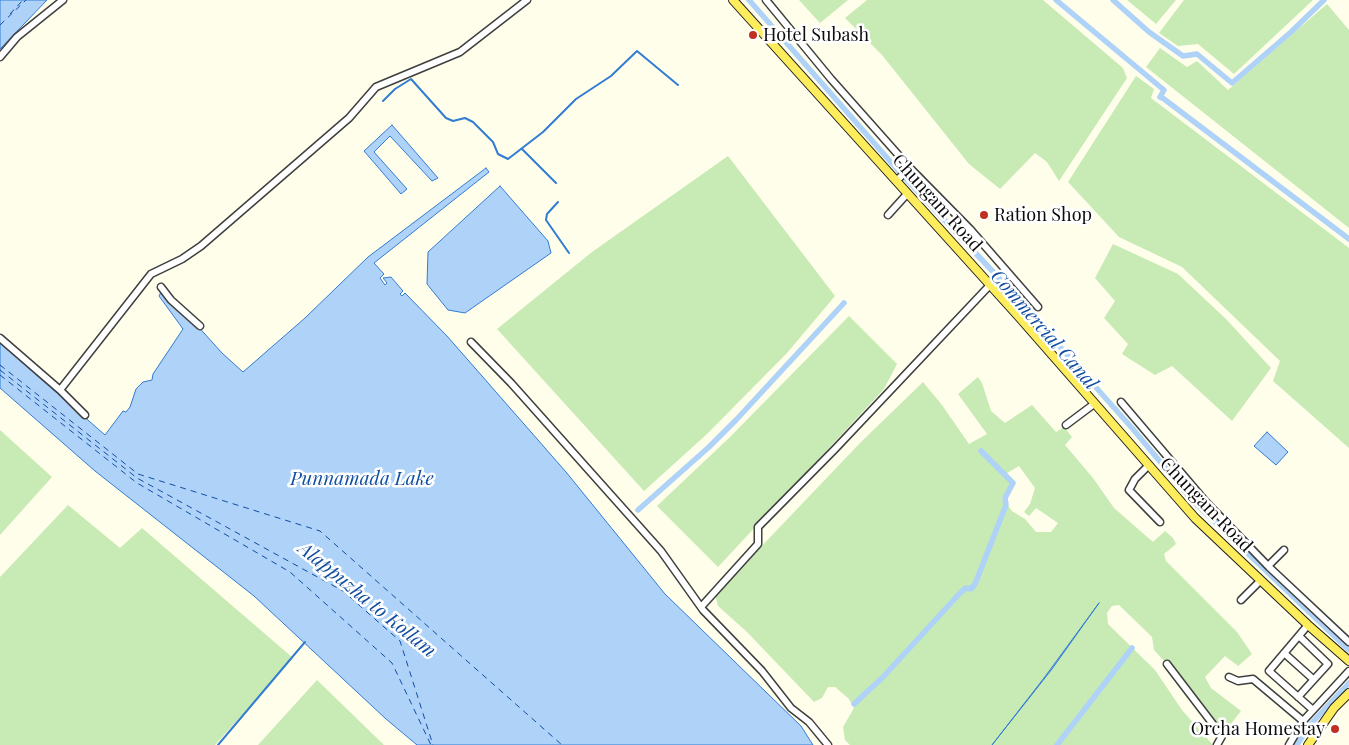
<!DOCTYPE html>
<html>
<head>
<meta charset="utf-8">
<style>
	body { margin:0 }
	canvas { display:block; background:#fffeeb }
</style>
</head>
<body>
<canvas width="1349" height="745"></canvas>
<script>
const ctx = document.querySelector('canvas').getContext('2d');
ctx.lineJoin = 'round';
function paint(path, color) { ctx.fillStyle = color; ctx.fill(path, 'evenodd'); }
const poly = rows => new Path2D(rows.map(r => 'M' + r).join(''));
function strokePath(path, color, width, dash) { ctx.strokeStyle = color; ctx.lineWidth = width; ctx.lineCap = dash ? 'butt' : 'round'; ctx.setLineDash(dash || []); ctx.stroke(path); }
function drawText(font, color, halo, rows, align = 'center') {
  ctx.font = font + ' "Playfair Display",serif'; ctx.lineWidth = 5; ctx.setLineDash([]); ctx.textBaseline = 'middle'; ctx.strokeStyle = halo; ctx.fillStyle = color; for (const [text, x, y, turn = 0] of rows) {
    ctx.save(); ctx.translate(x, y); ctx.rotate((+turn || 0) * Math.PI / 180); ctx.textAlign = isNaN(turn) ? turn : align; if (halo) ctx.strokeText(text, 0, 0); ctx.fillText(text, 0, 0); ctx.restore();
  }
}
paint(poly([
	[799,0,848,0,820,23],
	[867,0,1043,0,1123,68,1127,78,1059,181,1047,162,1035,153,1000,189,969,164,882,55,845,18],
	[1127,0,1176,0,1156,24],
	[1184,0,1313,0,1234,74,1198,44,1178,46,1159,33],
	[1327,4,1349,30,1349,228,1146,67,1160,48,1187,67,1197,61,1228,90],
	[1136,76,1154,89,1151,98,1349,248,1349,448,1273,381,1280,361,1182,267,1119,237,1068,182],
	[728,156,835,296,787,353,707,434,644,491,497,329,592,252],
	[1113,244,1178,274,1226,319,1271,368,1232,421,1172,366,1155,375,1122,354,1128,344,1104,318,1115,301,1095,278],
	[849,316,897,364,884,389,718,567,657,506,729,438],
	[978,377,982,383,991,411,1005,423,1032,405,1056,432,1064,427,1072,437,1065,445,1093,478,1114,508,1153,542,1165,531,1173,538,1176,544,1164,554,1166,561,1237,632,1252,654,1238,666,1225,656,1205,677,1211,688,1241,711,1223,734,1184,683,1154,650,1152,637,1119,605,1112,606,1107,613,1108,624,1155,670,1182,710,1213,745,850,745,845,740,843,727,854,708,849,699,835,687,828,687,822,698,814,702,747,632,718,606,715,595,860,443,923,382,942,405,969,444,987,434,958,394],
	[1019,466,1035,488,1030,504,1024,512,1029,516,1036,508,1058,523,1051,532,1036,532,1025,519,1012,511,1002,498,1015,482,1007,473],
	[0,430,52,477,0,535],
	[68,505,120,548,142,528,293,658,215,745,0,745,0,577],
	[317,680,384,745,258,745]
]), '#c8eab4');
const water = poly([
	[0,0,47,0,0,49,0,0],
	[392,125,438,178,432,181,390,136,374,152,407,189,401,194,364,151,392,125],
	[486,168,489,172,374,263,384,274,380,278,385,285,387,283,383,278,391,277,403,291,400,294,402,296,405,293,447,336,566,472,665,594,801,726,813,745,417,745,386,719,254,596,95,471,0,388,0,343,105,435,123,411,126,412,130,407,136,389,143,382,152,380,153,374,183,329,159,296,161,292,167,292,222,353,243,372,305,318,368,257,486,168],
	[500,186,548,241,551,253,465,313,448,310,427,284,428,252,500,186],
	[1267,432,1288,452,1276,465,1254,446,1267,432],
	[1099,603,1052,669,992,745,1044,678,1099,603]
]);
paint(water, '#aed2f8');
strokePath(water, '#327cd2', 1);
strokePath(poly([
	[383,101,395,89,411,79,446,118,453,121,465,118,473,122,493,142,498,154,508,159,543,132,576,99,611,76,637,51,678,85],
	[522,149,556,183],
	[558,202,547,214,546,220,569,253],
	[218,745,305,642]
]), '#327cd2', 2);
strokePath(poly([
	[749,0,896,168,998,277,1132,428,1192,500,1349,650],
	[1056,0,1164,90,1160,97,1164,99,1349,239],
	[1113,0,1149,32,1183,56,1197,54,1232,83,1291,32,1324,0],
	[638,510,709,447,736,420,844,303],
	[854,704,883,677,961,592,966,588,971,589,975,584,1006,505,1005,498,1013,483,981,451],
	[1057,745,1132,648],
	[1297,745,1309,726,1349,683]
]), '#aed2f8', 5.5);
strokePath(poly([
	[10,14,23,0],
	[0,25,26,0],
	[0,365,138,474,320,531,562,745],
	[0,370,137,478,343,591,400,641,433,745],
	[0,375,137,483,290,572,392,663,431,745]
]), '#124ea1', 1, [6, 5]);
const minor = poly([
	[766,0,831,79,910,168,970,229,1038,307],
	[0,57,17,37,63,0],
	[896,181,910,168],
	[888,215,907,194],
	[161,287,171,300,200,326],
	[0,338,60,390,85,415],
	[471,342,511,383,661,551,703,610,762,671,791,708,809,722,828,745],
	[60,390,151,274,182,259,201,246,349,118,376,87,460,52,527,0],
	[1121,402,1206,502,1269,567,1349,642],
	[1066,425,1094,404],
	[1148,466,1135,479,1129,490,1160,522],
	[1268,566,1284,550],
	[1241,600,1260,581],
	[701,607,758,544,758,527,835,449,990,285],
	[1308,625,1269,671,1313,710],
	[1284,653,1313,679],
	[1167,664,1222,736,1217,745],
	[1229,677,1238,681,1253,679,1303,721],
	[1298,697,1328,664,1299,636],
	[1289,745,1303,721,1349,671]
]);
const major = poly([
	[733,0,1019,317,1195,518,1308,625,1349,661],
	[1308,745,1334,708,1349,693]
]);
strokePath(minor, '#3f3f3f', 9);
strokePath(major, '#1d1d1d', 10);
strokePath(minor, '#fff', 6);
strokePath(major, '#fded5d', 8);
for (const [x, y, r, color] of [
	[753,35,5,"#c02f20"],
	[984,215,5,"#c02f20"],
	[1335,729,5,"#c02f20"]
]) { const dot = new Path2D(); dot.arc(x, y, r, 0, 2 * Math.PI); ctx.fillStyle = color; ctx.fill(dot); strokePath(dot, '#fff', 2); }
drawText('18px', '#0c0c0c', '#fff', [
	["Hotel Subash",763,35],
	["Ration Shop",994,215],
	["Orcha Homestay",1325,729,"right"]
], 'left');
drawText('18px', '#0c0c0c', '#fff', [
	["Chungam Road",937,203,48],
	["Chungam Road",1206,505,46]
]);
drawText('italic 19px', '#124ea1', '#fff', [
	["Commercial Canal",1044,330,49],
	["Punnamada Lake",362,479],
	["Alappuzha to Kollam",367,600,39]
]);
</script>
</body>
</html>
